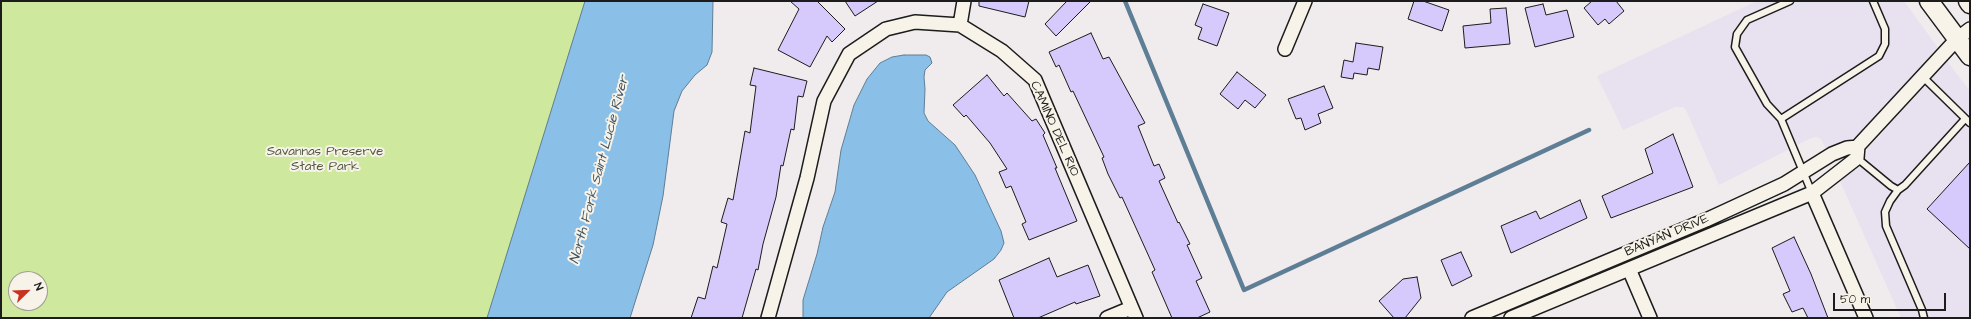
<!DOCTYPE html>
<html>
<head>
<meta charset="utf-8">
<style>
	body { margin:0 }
	#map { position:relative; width:1971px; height:319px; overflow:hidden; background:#f0ebec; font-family:"Architects Daughter",sans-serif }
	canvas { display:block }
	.frame { position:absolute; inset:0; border:2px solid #1c1c1c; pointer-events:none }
	.north { position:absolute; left:8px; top:271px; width:40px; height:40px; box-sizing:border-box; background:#f7f3e8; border:1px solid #9f9d96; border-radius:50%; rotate:67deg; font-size:11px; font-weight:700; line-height:16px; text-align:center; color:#1c1c1c }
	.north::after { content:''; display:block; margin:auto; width:14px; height:18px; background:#c8321e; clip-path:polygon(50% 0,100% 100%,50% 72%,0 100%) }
	.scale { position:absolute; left:1833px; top:293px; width:113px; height:18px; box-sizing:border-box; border:2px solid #1c1c1c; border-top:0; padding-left:5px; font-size:12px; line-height:14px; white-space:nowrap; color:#1c1c1c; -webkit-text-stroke:3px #f7f3e8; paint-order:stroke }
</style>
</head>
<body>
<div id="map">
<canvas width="1971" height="319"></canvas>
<div class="frame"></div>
<div class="north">N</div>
<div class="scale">50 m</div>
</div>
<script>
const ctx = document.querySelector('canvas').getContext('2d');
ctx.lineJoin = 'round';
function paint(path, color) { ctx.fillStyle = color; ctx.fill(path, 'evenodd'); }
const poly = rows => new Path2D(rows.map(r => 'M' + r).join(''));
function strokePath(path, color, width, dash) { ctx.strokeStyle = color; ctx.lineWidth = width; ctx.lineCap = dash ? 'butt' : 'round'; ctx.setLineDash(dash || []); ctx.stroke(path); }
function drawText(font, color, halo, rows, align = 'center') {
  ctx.font = font + ' "Architects Daughter",sans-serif'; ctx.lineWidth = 4; ctx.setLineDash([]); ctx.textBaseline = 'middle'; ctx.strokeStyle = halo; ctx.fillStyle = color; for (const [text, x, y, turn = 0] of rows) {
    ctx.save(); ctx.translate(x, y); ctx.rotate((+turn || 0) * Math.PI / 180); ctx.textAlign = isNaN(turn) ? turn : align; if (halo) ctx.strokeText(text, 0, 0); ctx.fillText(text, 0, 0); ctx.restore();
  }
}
paint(poly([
	[1757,1,1904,1,1938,48,1855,138,1851,138,1850,140,1826,149,1821,139,1817,137,1811,138,1719,185,1686,110,1683,107,1675,107,1623,130,1597,76],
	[1947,61,1970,91,1970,318,1901,318,1840,181,1862,164,1867,154,1867,149]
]), '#e8e1f0');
paint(poly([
	[1,1,650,1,545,318,1,318],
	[16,279,40,279,40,303,16,303]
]), '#cee89e');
const water = poly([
	[585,1,713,1,712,52,707,65,695,75,682,91,674,111,663,196,653,245,630,318,487,318,585,1],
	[904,55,926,55,930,57,932,63,925,70,924,77,925,89,924,113,928,121,955,145,975,175,1001,231,1004,243,1001,250,994,259,947,292,929,318,803,318,803,300,817,254,823,227,835,192,841,150,854,105,867,79,880,63,892,57,904,55]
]);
paint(water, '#8abfe7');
strokePath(water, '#5e7e96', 1);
strokePath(poly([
	[1125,1,1244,290,1589,130]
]), '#5e7e96', 4.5);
const building = poly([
	[790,1,817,1,845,29,832,42,827,36,810,67,778,50,799,9,790,1],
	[845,1,878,1,855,16,845,1],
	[979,1,1029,1,1025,17,979,6,979,1],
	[1067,1,1091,1,1056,36,1045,24,1067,1],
	[1414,1,1423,1,1449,10,1442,31,1408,19,1414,1],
	[1592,1,1616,1,1624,11,1609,24,1605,19,1598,25,1584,8,1592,1],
	[1203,4,1229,13,1217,46,1198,39,1202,28,1195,25,1203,4],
	[1543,4,1546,15,1567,10,1574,37,1535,47,1525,8,1543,4],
	[1506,8,1510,44,1465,48,1463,26,1491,23,1490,9,1506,8],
	[1091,33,1103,59,1109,57,1145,123,1138,126,1154,166,1159,164,1165,178,1159,181,1178,223,1179,222,1190,244,1187,245,1202,278,1196,281,1210,312,1197,318,1172,318,1152,272,1155,270,1122,197,1120,198,1108,174,1102,158,1104,157,1073,91,1071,92,1059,65,1056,67,1049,52,1091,33],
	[1356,43,1383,47,1379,70,1368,68,1367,75,1354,73,1353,79,1341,77,1344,60,1353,62,1356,43],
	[754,68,807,81,803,97,798,96,794,130,791,129,783,166,781,165,776,197,763,244,758,270,756,269,742,318,691,318,698,297,705,299,713,266,717,268,727,224,721,222,728,198,733,200,745,131,750,133,756,86,750,85,754,68],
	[1237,72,1266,95,1255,108,1245,100,1238,109,1220,94,1237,72],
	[987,75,1004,96,1007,93,1032,121,1036,119,1045,133,1043,135,1057,168,1055,168,1077,221,1029,240,1022,224,1026,222,1011,186,1006,188,999,172,1007,169,990,143,966,115,964,117,953,105,987,75],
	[1324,86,1333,108,1318,114,1321,123,1305,130,1301,118,1296,119,1288,99,1324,86],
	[1673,134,1693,187,1611,218,1602,196,1653,173,1645,149,1673,134],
	[1970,162,1970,249,1927,209,1970,162],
	[1580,200,1587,218,1511,253,1501,226,1536,211,1540,219,1580,200],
	[1794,237,1811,274,1828,318,1808,318,1803,308,1792,312,1783,294,1790,291,1772,248,1794,237],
	[1461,252,1472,276,1452,286,1441,260,1461,252],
	[1049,258,1057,277,1088,265,1100,296,1076,304,1075,302,1038,318,1014,318,999,280,1049,258],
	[1417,277,1421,298,1405,318,1394,318,1379,301,1403,279,1417,277]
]);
paint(building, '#d6c9fb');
strokePath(building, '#1c1c1c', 1);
const lane = poly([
	[1790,1,1747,20,1737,34,1735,47,1767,104,1781,119,1812,193],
	[1922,76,1970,123],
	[1781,119,1879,56,1885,44,1885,29,1873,1],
	[1857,158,1891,186,1898,190,1905,185,1965,119],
	[1898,190,1890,201,1885,212,1886,226,1922,310,1924,318]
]);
const street = poly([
	[960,25,964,1],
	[1285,49,1305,1],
	[1812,193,1866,318],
	[1629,269,1650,318],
	[768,318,807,178,824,101,849,54,886,29,915,22,960,25,1002,51,1035,80,1136,318],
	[1107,318,1131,308],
	[1472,318,1706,220,1784,184,1832,154,1847,148,1858,147],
	[1511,318,1812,193,1857,158,1858,146,1957,39,1970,29]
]);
const secondary = poly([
	[1929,1,1970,56],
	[1968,1,1970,4]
]);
strokePath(lane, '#1c1c1c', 9);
strokePath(street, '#1c1c1c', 16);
strokePath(secondary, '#1c1c1c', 21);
strokePath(lane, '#f7f3e8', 6);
strokePath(street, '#f7f3e8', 13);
strokePath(secondary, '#f7f3e8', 18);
drawText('13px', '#1c1c1c', '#f7f3e8', [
	["CAMINO DEL RIO",1054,129,66],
	["BANYAN DRIVE",1667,236,-23]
]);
drawText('13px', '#515943', '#f7f3e8', [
	["Savannas Preserve",325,152],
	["State Park",325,167]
]);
drawText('italic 14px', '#425563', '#f7f3e8', [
	["North Fork Saint Lucie River",600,170,-75]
]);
</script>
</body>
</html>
